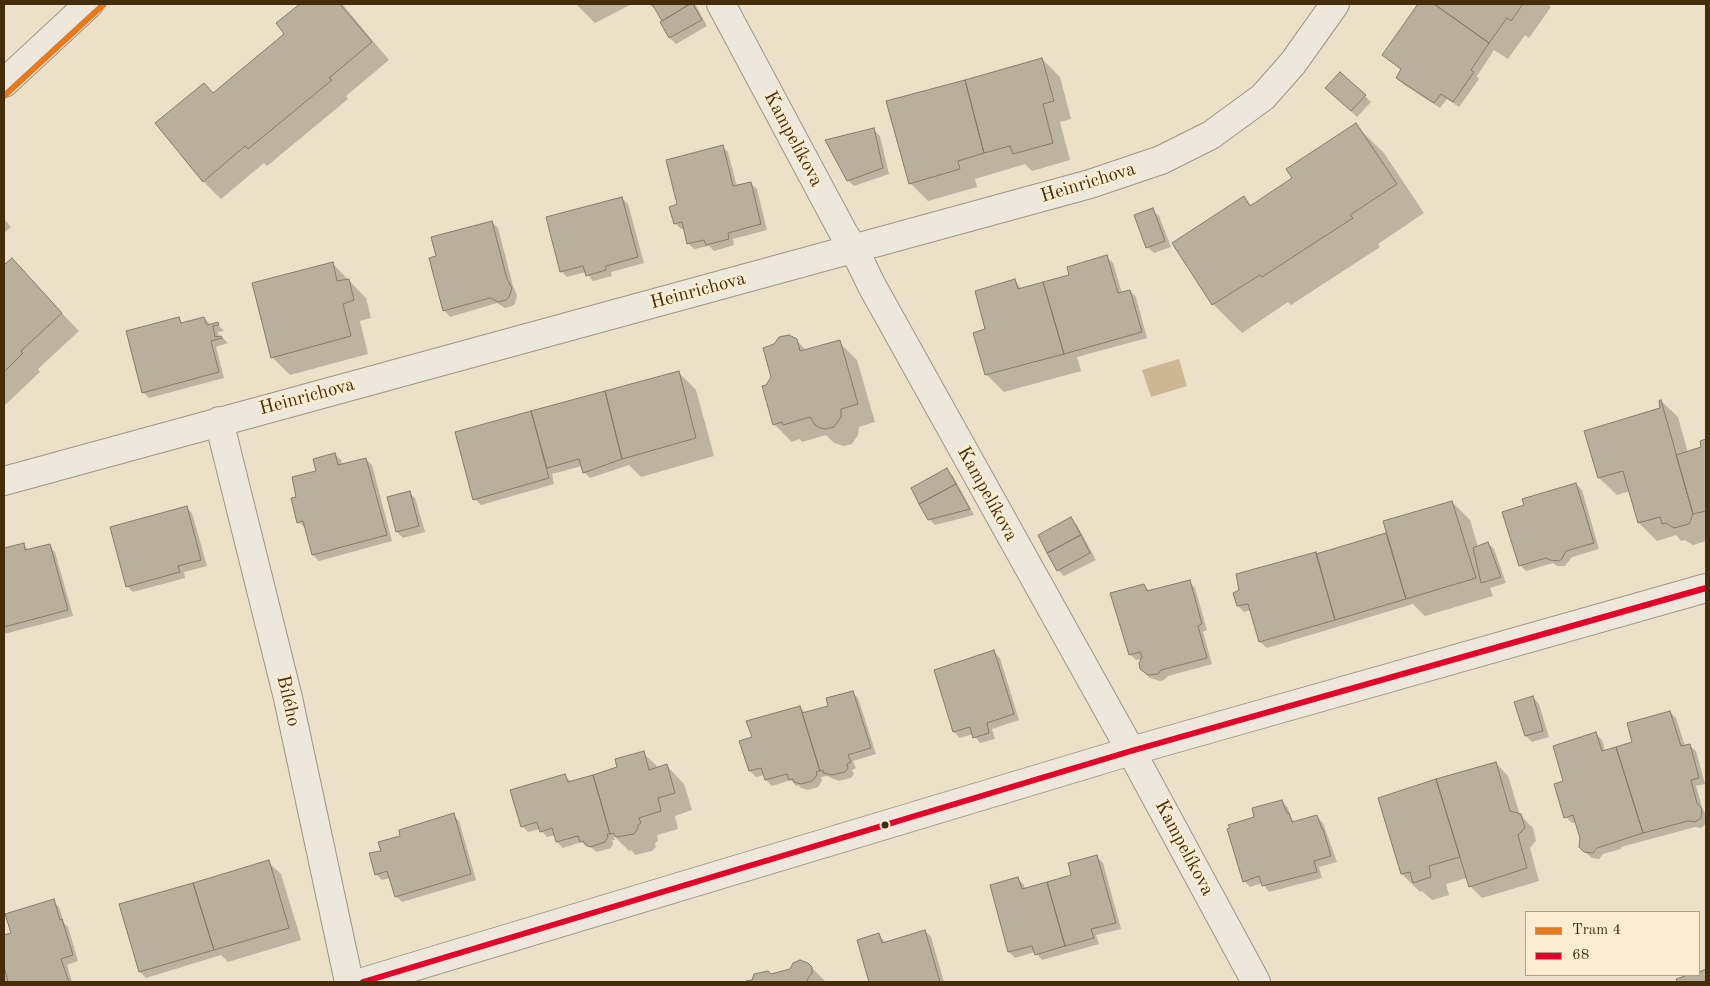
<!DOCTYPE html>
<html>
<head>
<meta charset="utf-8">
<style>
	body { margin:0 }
	#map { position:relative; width:1710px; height:986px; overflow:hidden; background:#ece0c8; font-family:"Old Standard TT",serif }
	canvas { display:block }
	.frame { position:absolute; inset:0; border:5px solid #442d0b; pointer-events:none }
	.legend { position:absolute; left:1525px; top:911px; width:175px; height:65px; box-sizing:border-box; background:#fcedd2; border:1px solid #b2a082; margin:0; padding:6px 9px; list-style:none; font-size:15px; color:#442d0b }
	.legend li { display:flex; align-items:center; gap:10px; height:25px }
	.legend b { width:25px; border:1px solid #b2a082 }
</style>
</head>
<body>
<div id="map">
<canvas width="1710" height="986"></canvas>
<div class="frame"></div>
<ul class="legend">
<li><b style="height:6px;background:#e67a1d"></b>Tram 4</li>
<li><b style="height:6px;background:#e4002b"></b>68</li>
</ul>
</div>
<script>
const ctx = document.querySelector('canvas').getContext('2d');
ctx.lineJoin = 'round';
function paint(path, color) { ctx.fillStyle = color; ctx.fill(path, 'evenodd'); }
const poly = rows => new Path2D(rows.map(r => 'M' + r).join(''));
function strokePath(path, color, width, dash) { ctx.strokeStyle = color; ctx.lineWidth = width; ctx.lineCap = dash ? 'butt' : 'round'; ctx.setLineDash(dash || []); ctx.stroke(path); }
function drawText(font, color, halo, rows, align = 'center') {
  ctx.font = font + ' "Old Standard TT",serif'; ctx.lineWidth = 4.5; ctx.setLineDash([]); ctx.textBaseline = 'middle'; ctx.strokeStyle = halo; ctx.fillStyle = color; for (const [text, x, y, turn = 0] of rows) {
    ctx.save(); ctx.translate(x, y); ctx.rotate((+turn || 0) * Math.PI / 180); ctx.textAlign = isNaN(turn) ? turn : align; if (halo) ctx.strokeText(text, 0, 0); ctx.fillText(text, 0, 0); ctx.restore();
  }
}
paint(poly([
	[1179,359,1187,386,1151,397,1142,370]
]), '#cbb794');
paint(poly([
	[302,4,342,4,389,60,346,96,348,99,267,166,264,163,221,199,203,181,213,94,286,34,278,24],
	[576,4,632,4,595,23],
	[649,4,695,4,707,26,676,44,670,38,656,8,654,8],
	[1419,4,1548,4,1551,7,1529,38,1525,35,1508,59,1494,50,1477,76,1479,79,1459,107,1447,99,1440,108,1403,84,1397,78,1402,70,1383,55],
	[1042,59,1060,77,1071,119,1060,122,1070,160,1032,171,1025,164,975,179,977,187,928,201,910,183],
	[1333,94,1365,96,1371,102,1357,117],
	[1355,125,1384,153,1424,213,1378,244,1380,247,1291,305,1288,302,1242,333,1213,304,1174,243,1243,198,1252,206,1294,179],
	[874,130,880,136,889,174,854,186,848,180],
	[722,146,728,152,737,187,750,183,757,189,767,230,733,239,734,245,714,251,709,246,694,249,688,243,685,229,681,229,675,223,678,205],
	[622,198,628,204,644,263,611,272,612,276,593,281,586,272,567,277,561,271],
	[1152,210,1159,216,1171,247,1154,253,1147,247],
	[4,219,11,227,4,233],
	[492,222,498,228,513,286,517,295,515,304,512,306,505,308,497,303,450,317,444,310,438,257],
	[1107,257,1113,263,1122,293,1130,291,1136,297,1147,338,1077,357,1081,371,1004,392,986,374,986,330,1015,281,1022,289,1070,276],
	[11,260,79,331,38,369,40,372,4,406,4,267],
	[332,263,366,298,371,318,360,321,368,354,290,375,272,357],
	[204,318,210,324,217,324,224,331,218,332,219,338,222,337,228,343,216,347,224,378,149,398,143,392,179,319,183,324],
	[796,340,806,350,839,342,857,360,875,422,859,427,858,435,852,444,844,446,834,443,826,435,802,442,800,439,792,442,774,424,766,386],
	[678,372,696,390,714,456,641,477,629,465,590,478,584,472,582,466,552,474,554,484,481,505,475,499,457,433],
	[1659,399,1678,417,1688,453,1703,448,1701,442,1706,440,1706,541,1693,545,1685,540,1681,541,1676,535,1657,541,1639,523,1630,491,1617,495,1599,478,1662,409],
	[335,454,341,460,342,465,366,459,372,465,392,541,319,561,313,555,306,528,305,528,299,522,298,497,317,471],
	[947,470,953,476,974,515,935,525,929,519],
	[1576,484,1582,490,1599,549,1572,557,1565,566,1557,566,1553,563,1526,571,1520,565,1525,506],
	[409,492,415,498,425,532,403,538,397,532],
	[1452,502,1470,520,1478,547,1488,543,1494,549,1506,583,1490,588,1493,596,1425,616,1413,604,1267,648,1260,642,1251,610,1244,612,1238,606,1317,555,1385,535,1390,539],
	[186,507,192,513,207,566,184,572,185,578,133,592,127,586],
	[1071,519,1077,525,1096,560,1064,576,1058,570,1040,535],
	[23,544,29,550,49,546,55,552,73,616,4,634,4,549],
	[1189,582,1195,588,1207,630,1203,632,1212,664,1168,676,1164,680,1160,681,1150,678,1144,672,1142,659,1136,660,1130,654,1144,585,1150,592],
	[994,652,1000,658,1019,720,992,729,995,739,980,743,973,734,960,738,954,732],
	[852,692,858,698,876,754,853,761,856,768,852,770,854,774,851,778,839,781,831,778,828,776,821,777,822,781,818,787,808,790,801,788,798,785,796,786,791,780,772,786,766,780,764,775,756,777,750,771,753,738,800,707,806,713,829,706],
	[1533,697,1539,704,1549,737,1532,742,1526,736,1516,703],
	[1670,712,1676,718,1685,746,1689,745,1696,751,1705,784,1696,786,1703,810,1706,815,1706,824,1701,828,1695,827,1621,847,1621,849,1603,854,1599,859,1592,858,1585,852,1577,822,1572,823,1566,817,1565,782,1596,734,1602,740,1605,751,1634,742],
	[643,753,659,768,667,766,684,784,692,810,675,816,678,829,657,835,658,841,655,843,656,847,652,851,635,855,631,850,629,851,614,836,615,840,612,840,613,844,611,848,597,852,589,846,587,847,582,842,563,848,557,842,555,835,547,837,540,829,528,832,522,826,565,776,571,782,619,768],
	[1496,763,1508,776,1520,815,1533,828,1536,841,1530,848,1539,881,1482,898,1470,886,1467,878,1446,884,1449,895,1432,900,1422,891,1420,892,1402,874],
	[1282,801,1288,808,1291,817,1295,823,1317,817,1323,823,1337,862,1319,867,1322,878,1269,892,1262,883,1250,887,1244,881,1256,818],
	[453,815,459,821,476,880,402,902,396,896,390,878,382,880,376,874,382,852,402,836],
	[1097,857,1103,863,1121,929,1096,935,1099,944,1042,960,1035,952,1015,958,1009,952,1018,879,1024,885,1025,889,1073,875],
	[268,862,281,874,301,940,228,962,221,955,146,978,140,972],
	[53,901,59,907,64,923,68,927,78,961,67,965,72,982,4,982,4,937,13,934],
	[925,931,931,937,944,982,871,982,858,941,879,935,886,943],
	[808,964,826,982,748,982]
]), '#0003');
const building = poly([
	[300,4,340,4,372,42,329,78,332,80,248,149,245,146,203,182,155,123,204,83,213,93,284,34,276,23,300,4],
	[652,4,690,4,662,21,652,4],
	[690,4,693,4,702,20,669,38,660,22,690,4],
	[1418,4,1434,4,1489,43,1471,70,1474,72,1453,102,1441,94,1434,103,1396,78,1401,69,1382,55,1418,4],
	[1434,4,1523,4,1511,21,1507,18,1489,43,1434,4],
	[1042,58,1054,101,1043,104,1053,143,1013,154,1010,146,984,153,965,80,1042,58],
	[1340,72,1366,95,1351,111,1325,88,1340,72],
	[965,80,984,153,958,161,960,169,909,184,886,101,965,80],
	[1356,123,1397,184,1350,215,1353,218,1262,277,1260,275,1212,305,1172,243,1244,196,1250,206,1292,178,1286,169,1356,123],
	[874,128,883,168,847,181,825,140,874,128],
	[723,145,733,186,751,182,761,224,728,233,729,239,706,245,704,240,687,244,682,222,674,224,669,207,677,204,666,160,723,145],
	[622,197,638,257,606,266,606,270,586,276,583,266,560,272,546,217,622,197],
	[1153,208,1165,241,1146,248,1134,215,1153,208],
	[492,221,507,279,512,288,509,297,506,300,498,302,490,298,443,311,429,258,436,256,431,237,492,221],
	[1107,255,1118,293,1130,290,1142,332,1064,354,1043,282,1069,275,1067,267,1107,255],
	[12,258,62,313,21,351,23,353,4,372,4,265,12,258],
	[333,262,337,281,349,279,354,300,343,304,351,336,271,358,252,283,333,262],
	[1015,279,1018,289,1043,282,1064,354,985,375,973,333,985,329,975,291,1015,279],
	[179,317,181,323,204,317,207,325,218,322,219,325,213,326,215,337,221,336,222,338,211,341,219,372,142,393,126,331,179,317],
	[789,335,797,339,800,351,840,340,858,404,841,409,841,417,834,427,825,429,820,428,815,425,810,417,783,425,782,422,773,425,762,386,766,385,771,377,763,348,774,344,779,337,789,335],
	[679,371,696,438,622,459,605,391,679,371],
	[605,391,622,459,583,473,579,459,547,468,531,411,605,391],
	[1661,400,1693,514,1689,524,1674,528,1666,523,1662,524,1660,517,1638,523,1623,471,1598,478,1584,431,1660,408,1659,401,1661,400],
	[531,411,549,478,473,500,455,432,531,411],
	[1706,439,1706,511,1693,514,1676,455,1701,447,1700,441,1706,439],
	[335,453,338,465,366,458,387,535,312,555,303,521,297,523,291,498,296,497,292,477,316,471,313,459,335,453],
	[947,468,956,484,919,504,911,488,947,468],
	[1576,483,1594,543,1566,551,1562,559,1559,561,1550,560,1546,558,1519,566,1502,512,1524,505,1522,499,1576,483],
	[956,484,970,509,928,520,919,504,956,484],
	[410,491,419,526,396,532,387,497,410,491],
	[1452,501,1476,578,1406,599,1383,521,1452,501],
	[187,506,201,560,178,566,180,572,126,587,110,527,187,506],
	[1071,517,1081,535,1047,553,1038,535,1071,517],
	[1386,533,1406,599,1335,620,1316,554,1386,533],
	[1081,535,1090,553,1057,571,1047,553,1081,535],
	[1488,542,1501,577,1481,583,1473,548,1488,542],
	[24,543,25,550,50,544,68,610,4,627,4,548,24,543],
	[1316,552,1335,620,1259,642,1248,604,1237,606,1233,593,1239,590,1236,574,1316,552],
	[1190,580,1202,624,1198,626,1207,658,1161,670,1158,674,1148,675,1140,669,1139,663,1142,657,1140,652,1129,655,1110,593,1144,584,1147,591,1190,580],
	[994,650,1014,714,987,723,989,733,973,738,970,727,953,732,934,670,994,650],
	[853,691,871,748,848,755,851,762,847,764,848,768,845,772,832,775,823,773,823,770,820,771,802,713,828,706,826,698,853,691],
	[1533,696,1543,731,1525,736,1514,702,1533,696],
	[800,706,820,771,816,772,817,775,812,781,801,784,794,782,793,779,789,780,787,774,765,780,761,768,749,771,739,741,752,737,746,721,800,706],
	[1670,711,1681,746,1690,744,1699,778,1691,780,1697,803,1702,809,1701,818,1695,822,1688,821,1643,833,1616,747,1632,742,1627,723,1670,711],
	[1596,732,1602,751,1616,747,1643,833,1597,848,1593,853,1584,852,1579,847,1580,838,1573,815,1564,818,1554,784,1563,781,1553,746,1596,732],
	[644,751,649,770,667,764,675,793,658,798,661,811,639,818,641,823,638,825,638,828,634,834,616,837,613,833,610,834,593,775,617,767,615,759,644,751],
	[1496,762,1510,811,1521,814,1525,828,1518,835,1527,868,1469,887,1436,779,1496,762],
	[565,774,568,782,593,775,610,834,607,834,608,837,605,842,590,847,585,844,583,841,580,842,578,836,556,842,552,828,540,832,537,822,521,827,510,790,565,774],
	[1436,779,1460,857,1429,866,1431,877,1413,883,1410,872,1401,874,1378,798,1436,779],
	[1282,800,1287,813,1289,813,1292,822,1317,815,1322,829,1323,829,1331,856,1314,861,1317,872,1262,886,1259,876,1243,882,1227,829,1230,828,1228,825,1254,817,1252,808,1282,800],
	[454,813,471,874,395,897,387,871,375,875,369,853,381,851,378,842,400,836,399,830,454,813],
	[1097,855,1116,923,1091,929,1094,938,1065,946,1047,882,1071,875,1068,863,1097,855],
	[269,860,289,928,214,950,193,883,269,860],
	[1018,877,1022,889,1047,882,1065,946,1035,955,1032,946,1008,952,990,885,1018,877],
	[193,883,214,950,139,972,119,904,193,883],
	[54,899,60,920,62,919,73,955,61,959,69,982,8,982,4,966,4,935,11,933,5,914,54,899],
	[925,930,940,982,869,982,857,940,879,933,882,943,925,930],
	[800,960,808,963,812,967,812,973,807,980,808,982,746,982,746,981,752,980,754,974,768,971,771,974,790,969,793,963,800,960],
	[1706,969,1706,982,1677,982,1676,979,1688,975,1699,975,1699,972,1706,969]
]);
paint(building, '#b9af9d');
strokePath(building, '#857b6a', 1);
const minor = poly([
	[721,4,844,234,854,249,872,286,1131,751,1256,982],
	[219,421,288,698,349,982],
	[4,481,1090,184,1161,160,1211,135,1263,97,1293,63,1335,4],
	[363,982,1131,751,1706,588]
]);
const tertiary = poly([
	[4,83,89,4]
]);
strokePath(minor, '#9e9483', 30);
strokePath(tertiary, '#9e9483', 30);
strokePath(minor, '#eee8dc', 28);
strokePath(tertiary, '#eee8dc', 28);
strokePath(poly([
	[363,982,1131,751,1706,588]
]), '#e4002b', 6);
strokePath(poly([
	[4,96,104,4]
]), '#e67a1d', 6);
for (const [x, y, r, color] of [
	[885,825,4.5,"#442d0b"]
]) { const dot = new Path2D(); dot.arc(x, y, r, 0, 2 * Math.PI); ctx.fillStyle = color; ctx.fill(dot); strokePath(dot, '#fcedd2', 2); }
drawText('19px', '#442d0b', '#fcedd2', [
	["Kampelíkova",793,139,62],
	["Heinrichova",1088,183,-17],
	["Heinrichova",698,291,-15],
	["Heinrichova",307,397,-15],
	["Kampelíkova",987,494,61],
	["Bílého",288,701,77],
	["Kampelíkova",1184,848,62]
]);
</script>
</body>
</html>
